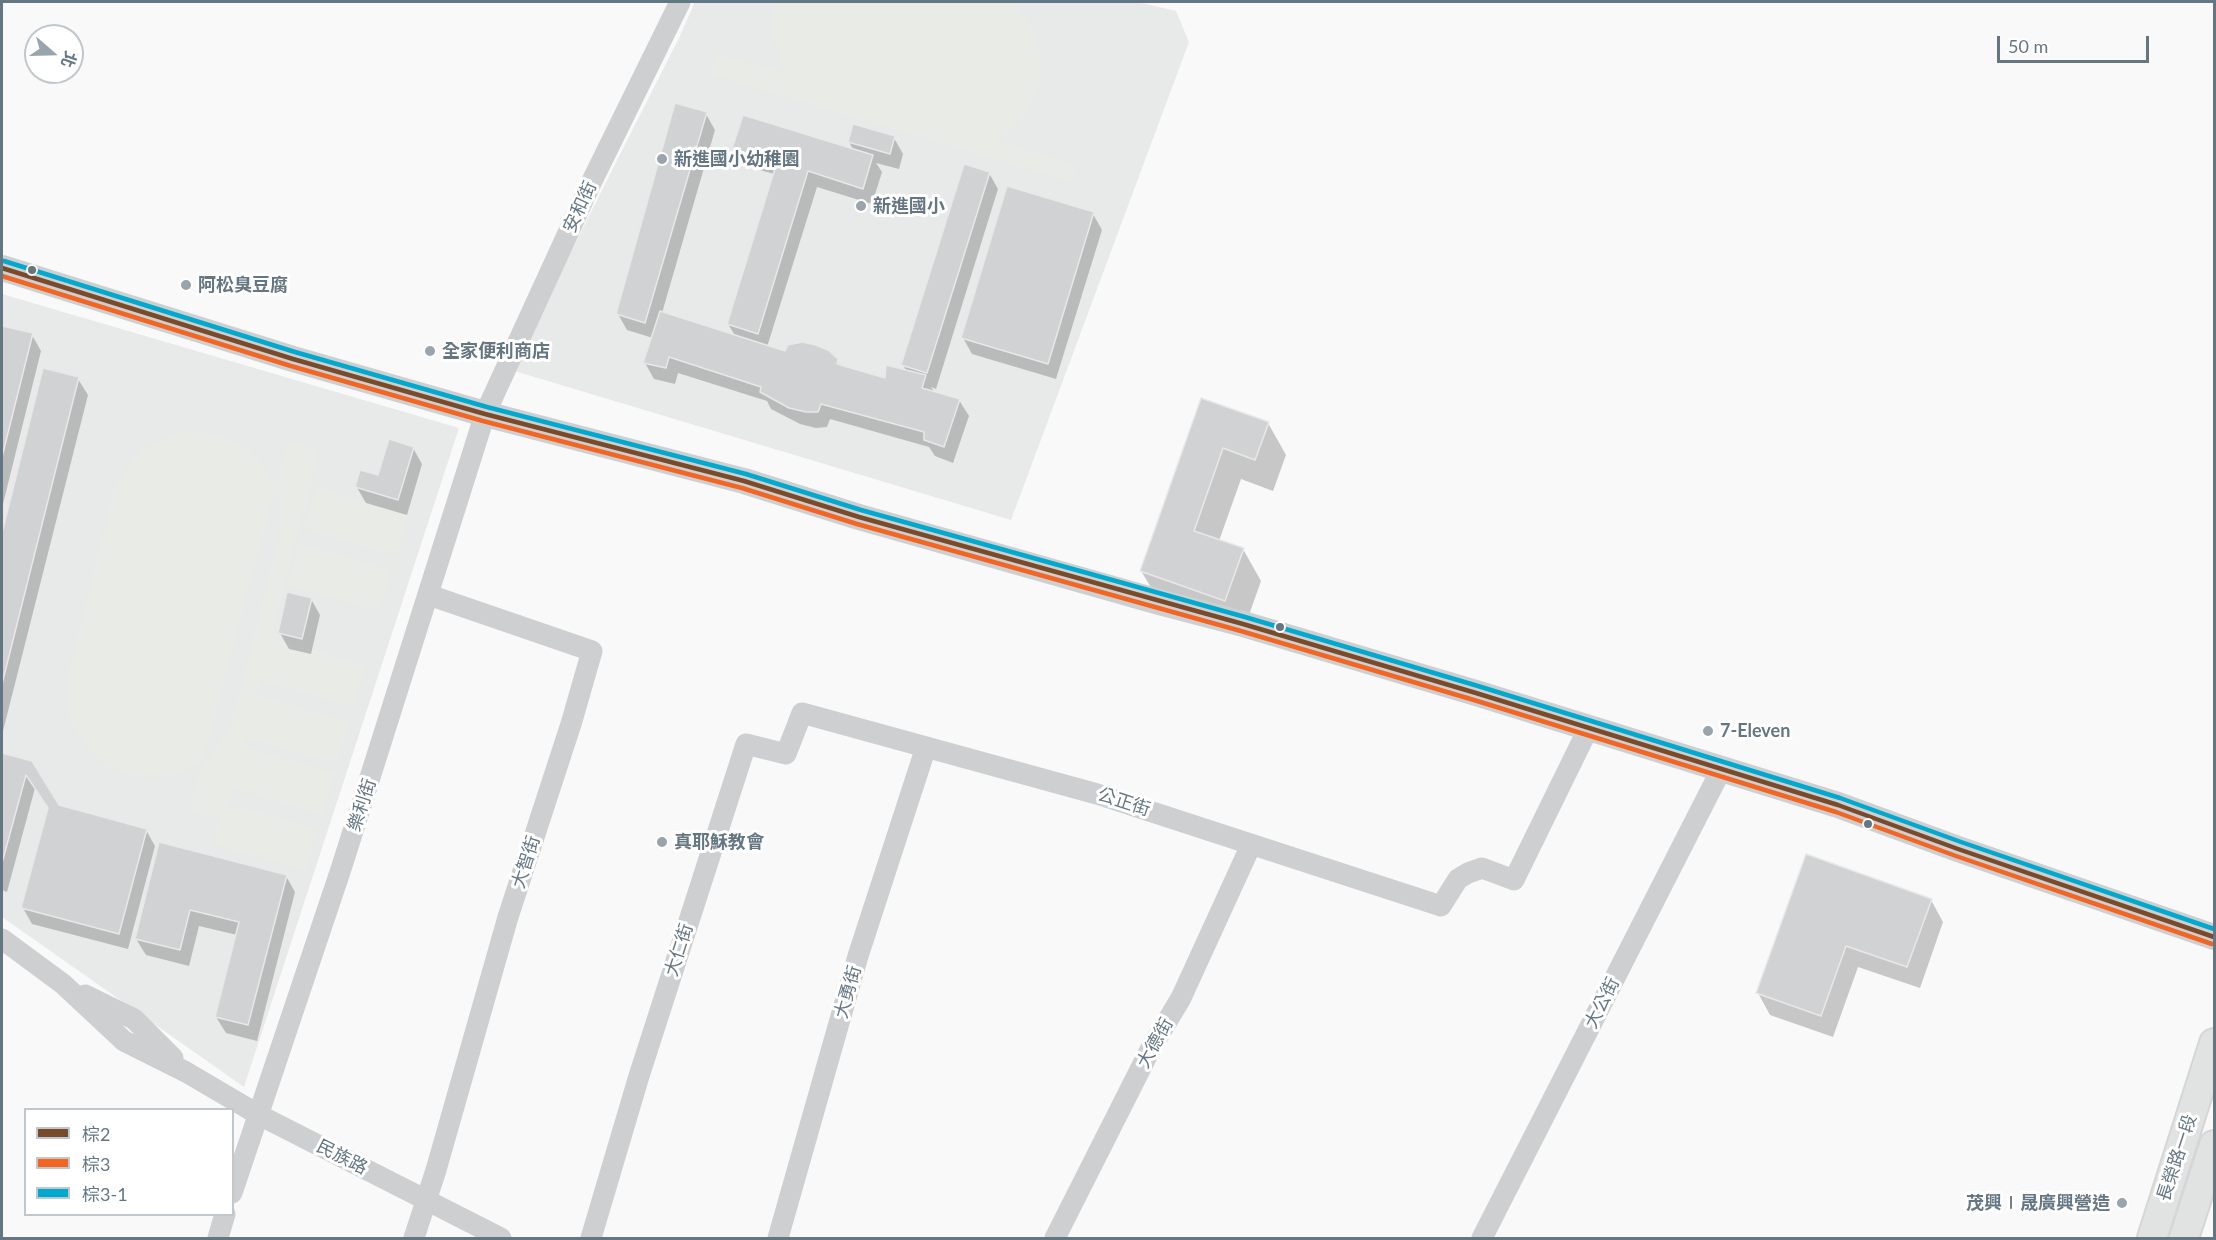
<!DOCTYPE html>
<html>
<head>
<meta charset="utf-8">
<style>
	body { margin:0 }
	#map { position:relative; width:2216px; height:1240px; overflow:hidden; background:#f9f9f9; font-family:Lato,"Noto Sans TC",sans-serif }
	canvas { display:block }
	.frame { position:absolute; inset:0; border:3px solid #657683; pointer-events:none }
	.legend { position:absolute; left:24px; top:1108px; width:210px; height:108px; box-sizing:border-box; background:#fff; border:2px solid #c1c8cd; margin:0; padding:8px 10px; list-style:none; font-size:18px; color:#657683 }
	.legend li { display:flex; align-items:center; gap:12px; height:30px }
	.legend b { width:30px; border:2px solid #c1c8cd }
	.north { position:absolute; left:24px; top:24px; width:60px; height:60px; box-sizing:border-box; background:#fff; border:2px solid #c1c8cd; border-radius:50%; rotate:110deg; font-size:16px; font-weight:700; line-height:24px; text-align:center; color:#657683 }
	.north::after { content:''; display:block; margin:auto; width:21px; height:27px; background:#99a4ac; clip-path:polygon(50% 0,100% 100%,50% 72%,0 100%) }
	.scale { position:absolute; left:1997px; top:36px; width:152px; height:27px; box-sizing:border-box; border:3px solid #657683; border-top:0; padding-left:8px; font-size:18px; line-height:21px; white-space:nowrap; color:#657683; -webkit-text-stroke:4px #fff; paint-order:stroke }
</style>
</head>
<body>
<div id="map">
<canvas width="2216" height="1240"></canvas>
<div class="frame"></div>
<ul class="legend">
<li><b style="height:8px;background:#7a4b2a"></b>棕2</li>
<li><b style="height:8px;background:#f26522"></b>棕3</li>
<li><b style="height:8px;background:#00a9ce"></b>棕3-1</li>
</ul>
<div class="north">北</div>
<div class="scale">50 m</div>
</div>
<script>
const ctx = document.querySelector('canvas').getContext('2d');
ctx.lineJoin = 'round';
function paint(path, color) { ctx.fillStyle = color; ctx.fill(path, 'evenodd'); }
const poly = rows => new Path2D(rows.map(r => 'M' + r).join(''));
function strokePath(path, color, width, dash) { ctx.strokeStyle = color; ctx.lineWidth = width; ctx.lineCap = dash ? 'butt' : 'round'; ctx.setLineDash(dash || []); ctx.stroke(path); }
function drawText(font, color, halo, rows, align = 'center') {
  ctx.font = font + ' Lato,"Noto Sans TC",sans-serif'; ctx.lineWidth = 6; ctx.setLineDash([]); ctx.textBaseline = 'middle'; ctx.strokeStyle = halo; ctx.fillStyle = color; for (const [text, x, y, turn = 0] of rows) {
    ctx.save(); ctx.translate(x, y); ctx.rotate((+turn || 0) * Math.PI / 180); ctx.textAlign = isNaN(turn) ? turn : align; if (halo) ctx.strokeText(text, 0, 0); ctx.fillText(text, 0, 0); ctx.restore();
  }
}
paint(poly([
	[695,2,1137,2,1176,11,1189,42,1011,520,511,370,679,38],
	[2,294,459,428,244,1087,2,917]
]), '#e8e9e9');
paint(poly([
	[777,2,1015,2,1036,34,1041,61,1041,84,1029,108,1017,125,997,140,1076,165,1071,182,709,74,715,54,785,71,771,35,772,12],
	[201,431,229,438,253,453,271,476,275,488,288,442,320,450,271,638,366,665,354,707,261,681,257,695,349,722,337,763,246,738,244,747,335,773,323,815,233,789,229,804,318,829,306,871,212,844,219,819,188,812,203,760,186,771,159,778,131,776,105,765,85,746,71,722,66,694,70,666,113,491,127,466,147,446,173,434],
	[275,490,280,503,280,532,236,706,227,733,210,756,204,759],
	[315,487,409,514,397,556,303,529],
	[298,543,392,570,380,612,286,585]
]), '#e8ebe6');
paint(poly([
	[706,114,715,130,662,313,736,337,728,324,774,174,743,165,734,149,854,151,849,142,894,138,903,154,899,169,876,163,882,172,872,204,817,187,767,347,786,353,836,360,840,366,886,380,907,372,903,365,989,173,998,189,936,389,931,387,935,393,959,400,969,416,953,463,935,456,929,447,830,419,827,427,816,428,800,424,771,409,767,401,678,373,675,384,654,379,645,363,653,338,627,330,618,314],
	[1093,214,1102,230,1056,379,972,354,963,338],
	[2,327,32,335,41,351,2,508],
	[44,370,78,379,88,395,2,735,2,539],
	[1202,400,1268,423,1286,455,1273,491,1241,479,1219,541,1243,549,1261,581,1243,632,1160,602,1141,571],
	[413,448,422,464,407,515,366,503,356,486,379,477],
	[311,599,320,615,311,654,289,649,280,633],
	[2,754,31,763,58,806,146,830,155,846,128,949,32,924,23,908,49,809,35,788,7,892,2,890],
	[161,844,286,876,295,892,257,1041,226,1033,216,1017,237,935,199,926,189,966,146,955,136,939],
	[1931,900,1943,922,1920,988,1858,967,1833,1037,1770,1015,1758,993]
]), '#0003');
const building = poly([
	[675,103,707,112,645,323,616,314,675,103],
	[743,115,873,155,863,189,808,171,758,334,727,324,777,162,732,149,743,115],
	[853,124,895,136,890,154,848,142,853,124],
	[964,164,990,172,927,373,901,365,964,164],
	[1007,186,1094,212,1048,364,961,338,1007,186],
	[660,311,785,351,788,345,802,342,816,345,828,350,838,359,837,364,885,378,886,365,926,375,922,388,960,399,944,447,924,440,924,432,821,404,818,412,806,412,789,408,760,392,761,387,669,357,666,368,643,363,660,311],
	[2,326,33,333,2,457,2,326],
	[43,368,79,377,2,684,2,533,43,368],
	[1201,398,1269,422,1255,460,1223,448,1194,531,1244,548,1225,601,1140,571,1201,398],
	[389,439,414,447,398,500,355,487,360,470,378,475,389,439],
	[287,592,312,598,302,639,278,633,287,592],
	[2,753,32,761,59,805,147,829,119,934,21,908,48,808,26,775,2,863,2,753],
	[159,842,287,875,248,1025,215,1017,239,922,190,910,180,950,135,939,159,842],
	[1806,854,1932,899,1907,967,1846,946,1821,1016,1756,993,1806,854]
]);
paint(building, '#d0d2d3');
strokePath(building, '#e8e8e8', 1.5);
const secondary = poly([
	[2152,1238,2214,1043],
	[2184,1238,2214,1145]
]);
strokePath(secondary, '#d5d6d7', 32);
strokePath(poly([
	[2,939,63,984,124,1041,186,1072,259,1115,501,1238],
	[85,995,134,1019,173,1058],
	[232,1193,341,869,485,414,591,183,680,2],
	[218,1238,225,1214],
	[414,1238,436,1170,508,917,571,724,592,651,429,595],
	[591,1238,639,1076,746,744,786,754,802,713,1097,794,1441,906,1458,879,1468,873,1482,868,1514,880,1589,727],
	[778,1238,858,956,926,747],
	[1055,1238,1151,1048,1181,998,1251,845],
	[1482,1238,1722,768]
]), '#cecfd0', 21);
strokePath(poly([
	[2,268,293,359,485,414,744,481,859,517,1159,602,1243,624,1476,693,1838,805,1958,849,2214,937]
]), '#cecfd0', 26);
strokePath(secondary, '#e1e2e2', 28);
strokePath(poly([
	[2,268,293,359,485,414,744,481,859,517,1243,624,1476,693,1838,805,1958,849,2214,937]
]), '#7a4b2a', 4.5);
strokePath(poly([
	[2,276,291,366,483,421,742,488,857,524,1241,631,1474,700,1836,812,1956,856,2212,944]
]), '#f26522', 4.5);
strokePath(poly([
	[4,261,295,352,487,407,746,474,861,510,1245,617,1478,686,1840,798,1961,842,2214,929]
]), '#00a9ce', 4.5);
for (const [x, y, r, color] of [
	[662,159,6,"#99a4ac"],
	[861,206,6,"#99a4ac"],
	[32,270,5,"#657683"],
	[186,285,6,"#99a4ac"],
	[430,351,6,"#99a4ac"],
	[1280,627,5,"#657683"],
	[1708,731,6,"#99a4ac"],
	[1868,824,5,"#657683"],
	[662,842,6,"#99a4ac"],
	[2122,1203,6,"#99a4ac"]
]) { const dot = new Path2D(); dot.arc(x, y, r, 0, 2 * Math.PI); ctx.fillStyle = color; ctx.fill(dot); strokePath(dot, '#fff', 2); }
drawText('bold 18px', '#657683', '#fff', [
	["新進國小幼稚園",674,159],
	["新進國小",873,206],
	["阿松臭豆腐",198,285],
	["全家便利商店",442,351],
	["7-Eleven",1720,731],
	["真耶穌教會",674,842],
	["茂興∣晟廣興營造",2110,1203,"right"]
], 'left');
drawText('18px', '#657683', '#fff', [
	["安和街",580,207,-65],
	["公正街",1124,802,18],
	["樂利街",362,805,-72],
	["大智街",526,862,-72],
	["大仁街",679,950,-72],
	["大勇街",848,992,-74],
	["大公街",1602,1003,-63],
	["大德街",1155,1043,-61],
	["民族路",342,1157,27],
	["長榮路一段",2177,1158,-72]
]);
</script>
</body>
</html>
